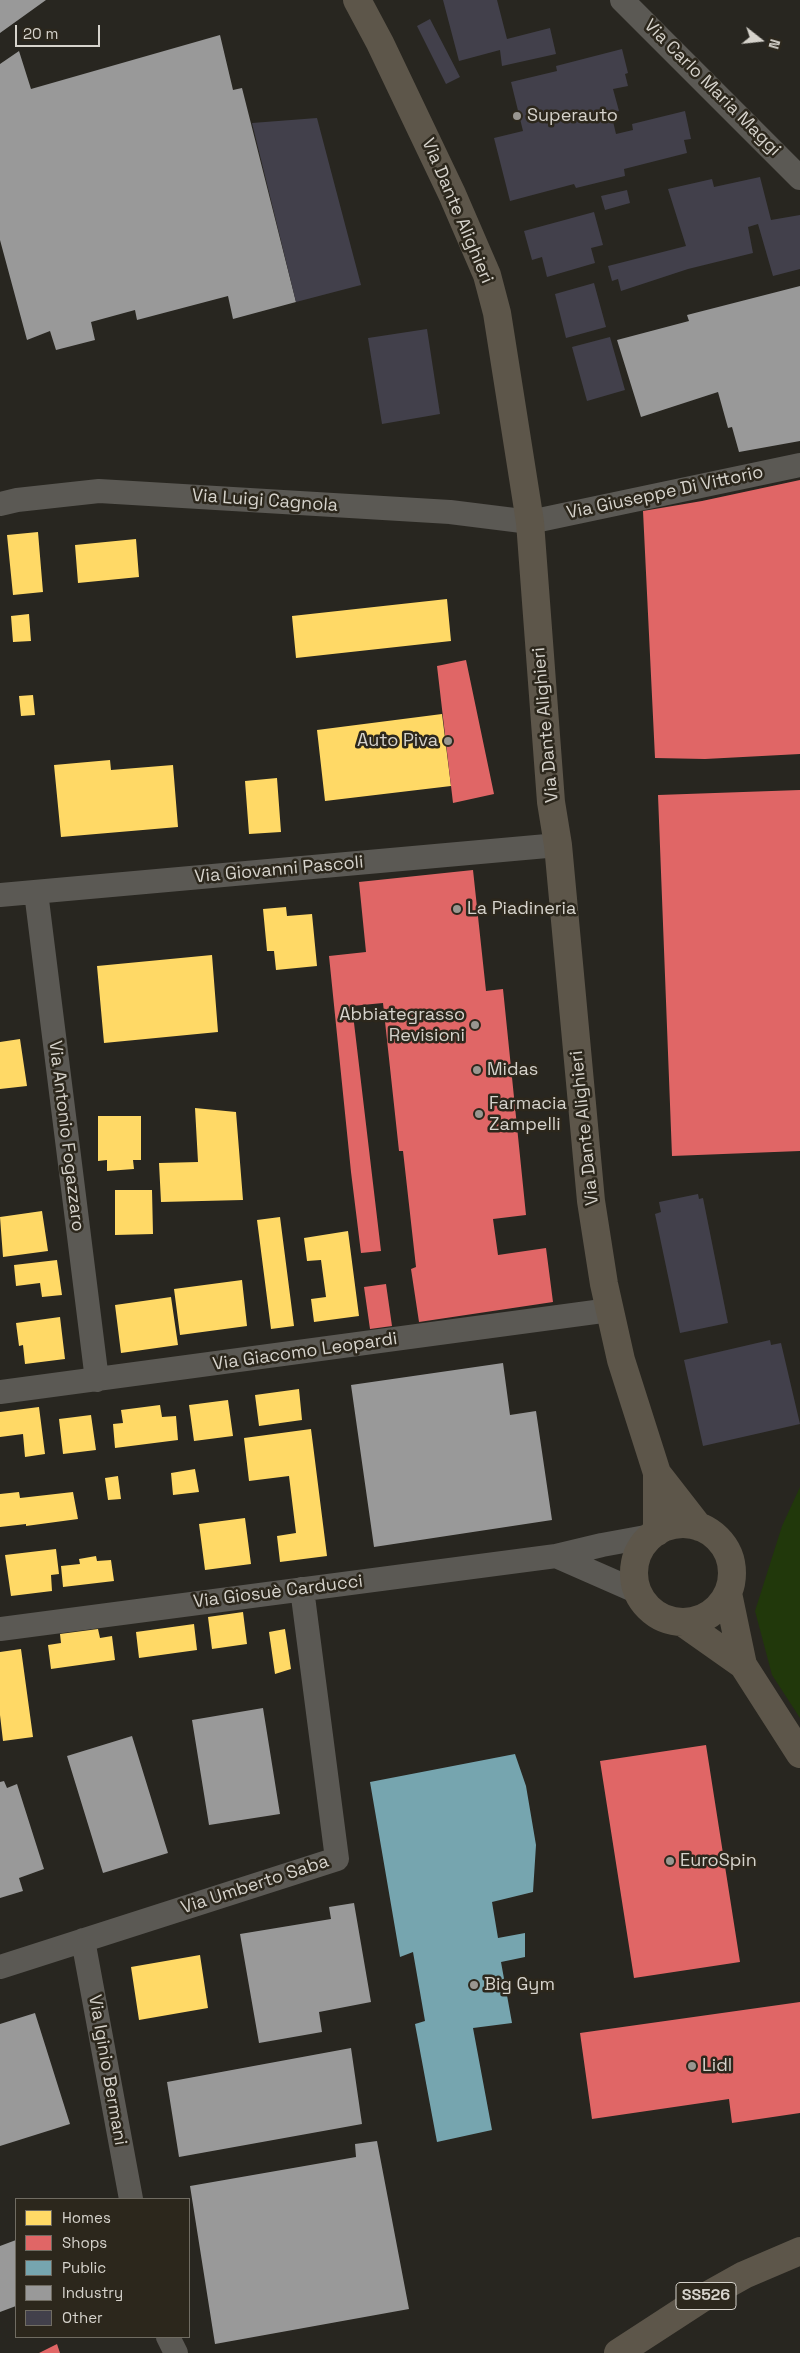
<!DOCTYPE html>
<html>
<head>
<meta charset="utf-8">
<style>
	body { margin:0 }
	#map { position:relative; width:800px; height:2353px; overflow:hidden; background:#282620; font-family:"Space Grotesk",sans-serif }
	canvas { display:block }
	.legend { position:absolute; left:15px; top:2198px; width:175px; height:140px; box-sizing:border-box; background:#2c271c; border:1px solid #706c62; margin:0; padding:6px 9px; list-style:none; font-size:15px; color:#d6d3cc }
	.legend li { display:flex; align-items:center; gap:10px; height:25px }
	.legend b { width:25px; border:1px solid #706c62 }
	.north { position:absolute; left:735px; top:15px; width:50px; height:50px; -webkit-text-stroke:4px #2c271c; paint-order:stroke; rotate:106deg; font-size:14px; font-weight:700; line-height:20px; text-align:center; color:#d6d3cc }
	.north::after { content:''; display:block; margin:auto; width:18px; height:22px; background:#d6d3cc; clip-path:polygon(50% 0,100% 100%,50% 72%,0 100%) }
	.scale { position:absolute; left:15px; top:25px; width:85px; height:22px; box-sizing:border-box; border:2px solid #d6d3cc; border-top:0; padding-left:6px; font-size:15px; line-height:18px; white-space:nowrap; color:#d6d3cc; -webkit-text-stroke:4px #2c271c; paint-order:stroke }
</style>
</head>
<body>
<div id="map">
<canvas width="800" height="2353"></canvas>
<ul class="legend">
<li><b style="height:14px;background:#ffd966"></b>Homes</li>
<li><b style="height:14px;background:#e06666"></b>Shops</li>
<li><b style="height:14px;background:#76a5af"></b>Public</li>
<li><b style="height:14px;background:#999"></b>Industry</li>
<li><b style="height:14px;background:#42404b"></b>Other</li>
</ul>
<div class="north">N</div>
<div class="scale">20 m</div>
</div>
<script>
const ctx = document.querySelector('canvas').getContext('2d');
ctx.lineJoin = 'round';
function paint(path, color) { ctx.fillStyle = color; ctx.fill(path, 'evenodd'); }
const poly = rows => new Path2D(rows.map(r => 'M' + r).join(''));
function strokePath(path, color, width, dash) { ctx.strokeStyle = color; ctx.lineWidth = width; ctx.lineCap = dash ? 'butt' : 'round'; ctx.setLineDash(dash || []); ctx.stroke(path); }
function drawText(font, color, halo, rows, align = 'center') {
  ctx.font = font + ' "Space Grotesk",sans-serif'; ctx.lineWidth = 5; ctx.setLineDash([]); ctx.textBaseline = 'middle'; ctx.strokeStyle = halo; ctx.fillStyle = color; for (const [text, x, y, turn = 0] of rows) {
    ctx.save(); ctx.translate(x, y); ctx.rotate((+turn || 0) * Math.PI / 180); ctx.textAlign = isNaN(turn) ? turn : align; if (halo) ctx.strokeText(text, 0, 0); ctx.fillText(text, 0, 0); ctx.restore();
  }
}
paint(poly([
	[800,1487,800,1718,772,1675,755,1611,782,1526]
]), '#21380b');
paint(poly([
	[38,532,43,592,13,595,7,535],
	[136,539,139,577,78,583,75,545],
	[447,599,451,641,296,658,292,616],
	[29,614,31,641,13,642,11,616],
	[33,695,35,715,21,716,19,696],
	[442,714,451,786,325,801,317,730],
	[110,760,111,770,173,765,178,827,61,837,54,765],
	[277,778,281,832,249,834,245,781],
	[286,907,287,916,312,914,317,966,276,970,274,951,267,951,263,909],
	[212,955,218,1032,104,1043,97,966],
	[20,1039,27,1086,0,1089,0,1042],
	[195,1108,236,1112,243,1200,161,1202,159,1163,198,1162],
	[98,1116,141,1116,141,1160,133,1160,134,1169,107,1171,107,1160,98,1161],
	[115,1190,152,1190,153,1234,115,1235],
	[42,1211,48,1251,3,1257,0,1217],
	[280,1217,294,1326,271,1329,257,1220],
	[348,1231,359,1316,314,1322,311,1299,326,1297,321,1260,307,1261,304,1238],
	[57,1260,62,1295,42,1297,40,1283,16,1286,14,1265],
	[242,1280,247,1326,180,1335,174,1289],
	[171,1297,178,1345,121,1353,115,1305],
	[60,1317,65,1359,25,1364,23,1345,19,1346,16,1323],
	[299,1389,302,1420,259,1426,255,1395],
	[228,1400,233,1436,194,1441,189,1405],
	[160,1405,162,1417,176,1416,178,1440,115,1448,113,1424,123,1423,121,1410],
	[39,1407,45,1454,25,1457,23,1434,0,1437,0,1412],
	[91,1415,96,1450,63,1454,59,1419],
	[311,1429,327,1556,280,1562,277,1536,296,1533,289,1476,249,1481,244,1438],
	[195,1469,199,1492,173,1495,171,1473],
	[118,1476,121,1499,108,1500,105,1478],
	[19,1492,20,1498,73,1492,78,1519,26,1526,26,1524,0,1527,0,1494],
	[245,1518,251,1564,205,1570,199,1524],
	[56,1549,59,1574,51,1575,52,1591,11,1596,5,1555],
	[96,1556,97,1561,111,1560,114,1581,63,1587,61,1566,80,1564,79,1559],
	[243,1612,247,1644,212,1649,208,1617],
	[194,1624,197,1650,139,1658,136,1632],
	[98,1629,100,1638,112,1636,115,1660,51,1669,48,1645,61,1643,60,1634],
	[285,1629,291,1669,275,1674,269,1632],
	[21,1649,33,1737,3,1741,0,1715,0,1652],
	[200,1955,208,2008,139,2020,131,1967]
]), '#ffd966');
paint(poly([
	[800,480,800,754,705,759,655,758,643,511,702,501],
	[466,660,494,794,453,803,437,666],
	[800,790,800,1151,672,1156,658,795],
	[473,870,486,991,503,989,526,1215,493,1219,498,1255,546,1248,553,1302,419,1322,411,1269,416,1267,403,1151,399,1151,383,1003,352,1006,381,1251,361,1253,351,1172,329,956,366,952,359,882],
	[386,1284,392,1326,370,1329,364,1287],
	[706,1745,740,1962,634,1978,600,1761],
	[800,2002,800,2113,732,2123,729,2099,592,2119,580,2033],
	[57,2344,60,2353,39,2353]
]), '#e06666');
paint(poly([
	[515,1754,526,1786,536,1845,533,1892,492,1902,498,1938,525,1933,525,1957,501,1962,512,2023,473,2028,492,2130,437,2142,415,2024,425,2021,413,1952,400,1957,370,1782]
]), '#76a5af');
paint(poly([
	[0,0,46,0,0,33],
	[220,35,233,90,242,88,296,302,233,319,228,296,137,320,135,310,91,322,95,340,56,350,50,331,27,340,0,240,0,64,19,51,31,89],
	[800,286,800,441,739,452,732,427,728,428,718,392,641,417,617,340,689,321,687,315],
	[503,1363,510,1415,536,1411,552,1520,374,1547,351,1385],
	[263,1708,280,1814,209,1825,192,1720],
	[132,1736,168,1853,103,1873,67,1756],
	[4,1781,7,1788,17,1784,44,1869,19,1878,23,1891,0,1898,0,1782],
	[354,1903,371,2002,319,2012,322,2032,259,2043,240,1934,331,1919,329,1907],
	[35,2013,70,2124,0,2146,0,2024],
	[351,2048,362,2124,179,2157,167,2082],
	[377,2141,409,2309,215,2344,190,2186,356,2157,355,2144],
	[16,2240,16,2306,0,2312,0,2246]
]), '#999');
paint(poly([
	[443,0,497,0,507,39,550,28,556,54,502,66,500,50,459,61],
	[430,19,460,77,446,84,417,26],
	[622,49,628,73,625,74,628,86,613,89,619,111,611,113,616,134,633,130,632,124,685,111,691,139,684,140,687,153,624,169,625,176,576,188,574,184,510,201,494,138,523,131,511,82,557,71,556,66],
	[317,118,361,285,296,302,252,123],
	[760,177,771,220,800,215,800,269,773,276,758,224,748,227,753,253,688,269,621,291,618,279,612,281,608,266,686,246,668,189,712,179,714,187],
	[627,190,630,203,605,210,601,196],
	[594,212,603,245,591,248,595,263,547,277,542,257,532,260,524,231],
	[594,283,606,327,566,338,555,294],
	[427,329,440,414,382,424,368,338],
	[610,337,625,390,587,401,572,347],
	[698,1194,699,1199,703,1198,728,1323,680,1333,655,1214,661,1212,659,1202],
	[770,1340,771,1345,781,1343,800,1424,703,1446,684,1360]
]), '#42404b');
strokePath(poly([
	[622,0,800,178],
	[0,504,17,500,99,491,450,512,530,522,800,465],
	[36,892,97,1380],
	[0,895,558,845],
	[0,1392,610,1310],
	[556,1556,638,1592],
	[0,1629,556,1556,602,1545,651,1536],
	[83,1940,131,2199],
	[0,1967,337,1859,302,1589],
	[168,2337,176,2353]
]), '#5b5954', 24);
strokePath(poly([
	[357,0,380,43,452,194,487,275,497,313,530,522,551,802,558,845,591,1201,604,1284,621,1360,657,1473,657,1532],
	[657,1473,699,1527],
	'634 1573a49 49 0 1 1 98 0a49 49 0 1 1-98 0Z',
	[728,1593,743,1665,800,1754],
	[682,1622,743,1665],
	[618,2353,701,2299,744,2275,800,2251]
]), '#5d564a', 28);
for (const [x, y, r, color] of [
	[517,116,5,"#999690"],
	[448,741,5,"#999690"],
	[457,909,5,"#999690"],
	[475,1025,5,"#999690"],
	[477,1070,5,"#999690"],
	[479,1114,5,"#999690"],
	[670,1861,5,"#999690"],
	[474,1985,5,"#999690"],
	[692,2066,5,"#999690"]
]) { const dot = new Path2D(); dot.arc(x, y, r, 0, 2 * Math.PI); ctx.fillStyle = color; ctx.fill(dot); strokePath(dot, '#2c271c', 2); }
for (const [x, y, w] of [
	[706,2296,60]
]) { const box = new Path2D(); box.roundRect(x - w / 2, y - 13.5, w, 27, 4); ctx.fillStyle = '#2c271c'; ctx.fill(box); strokePath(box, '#d6d3cc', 1); }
drawText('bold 16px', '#d6d3cc', null, [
	["SS526",706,2296]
]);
drawText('18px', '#d6d3cc', '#2c271c', [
	["Via Carlo Maria Maggi",712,88,45],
	["Via Dante Alighieri",457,211,67],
	["Via Giuseppe Di Vittorio",665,493,-12],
	["Via Luigi Cagnola",265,501,4],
	["Via Dante Alighieri",546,725,-95],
	["Via Giovanni Pascoli",279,870,-5],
	["Via Dante Alighieri",585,1128,-96],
	["Via Antonio Fogazzaro",66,1136,83],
	["Via Giacomo Leopardi",305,1352,-8],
	["Via Giosuè Carducci",278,1592,-7],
	["Via Umberto Saba",255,1885,-18],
	["Via Iginio Bermani",107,2070,80]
]);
drawText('18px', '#d6d3cc', '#2c271c', [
	["Superauto",527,116],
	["Auto Piva",438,741,"right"],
	["La Piadineria",467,909],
	["Abbiategrasso",465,1015,"right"],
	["Revisioni",465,1036,"right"],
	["Midas",487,1070],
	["Farmacia",489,1104],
	["Zampelli",489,1125],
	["EuroSpin",680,1861],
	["Big Gym",484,1985],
	["Lidl",702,2066]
], 'left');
</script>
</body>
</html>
